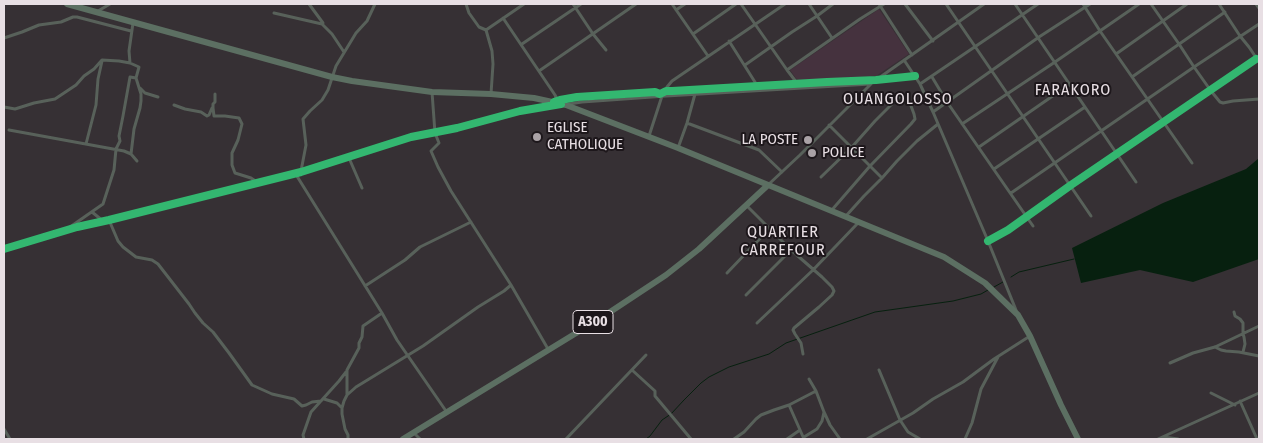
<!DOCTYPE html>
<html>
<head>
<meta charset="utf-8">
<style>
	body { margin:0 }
	#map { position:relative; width:1263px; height:443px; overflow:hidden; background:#363034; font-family:"Fira Sans Condensed",sans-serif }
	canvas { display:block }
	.frame { position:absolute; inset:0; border:5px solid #e8dfe4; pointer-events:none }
</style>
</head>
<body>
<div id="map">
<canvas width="1263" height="443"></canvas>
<div class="frame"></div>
</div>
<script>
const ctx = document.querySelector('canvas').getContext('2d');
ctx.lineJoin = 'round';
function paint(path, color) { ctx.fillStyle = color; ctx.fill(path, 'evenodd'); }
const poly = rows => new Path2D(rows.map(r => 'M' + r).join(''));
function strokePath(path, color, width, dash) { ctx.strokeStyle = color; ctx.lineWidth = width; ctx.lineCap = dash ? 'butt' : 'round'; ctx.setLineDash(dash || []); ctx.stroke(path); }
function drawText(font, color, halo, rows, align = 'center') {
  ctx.font = font + ' "Fira Sans Condensed",sans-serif'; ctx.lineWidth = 4; ctx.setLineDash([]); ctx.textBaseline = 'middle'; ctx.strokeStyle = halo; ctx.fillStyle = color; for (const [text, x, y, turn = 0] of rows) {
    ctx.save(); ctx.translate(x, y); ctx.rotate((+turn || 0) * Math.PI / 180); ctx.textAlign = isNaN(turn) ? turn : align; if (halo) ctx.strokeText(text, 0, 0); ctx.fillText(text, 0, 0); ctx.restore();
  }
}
paint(poly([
	[879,9,909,54,876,76,798,81,790,70]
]), '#45323e');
paint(poly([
	[1259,158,1259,259,1193,282,1140,270,1081,283,1072,248,1163,203,1246,169]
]), '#07200f');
strokePath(poly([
	[1011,277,1019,272,1074,259],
	[994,287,1003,282],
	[646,439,650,436,662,420,671,414,684,400,701,383,709,377,729,367,769,354,786,343,875,312,953,301,981,294,988,290]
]), '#07200f', 1);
strokePath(poly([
	[309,4,323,23],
	[466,4,469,13,479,27,486,30,492,51,493,64,491,94],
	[573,4,593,34,606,50],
	[672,4,708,56],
	[741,4,787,70,797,83],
	[809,4,832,38],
	[879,4,912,55],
	[905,4,933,41],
	[946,4,1091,216],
	[1015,4,1136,182],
	[1083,4,1100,31,1192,163],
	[1151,4,1179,44,1194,67,1211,91,1220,102,1223,103,1233,101,1259,99],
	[1219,4,1240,36,1249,47,1259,62],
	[1256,4,1259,8],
	[676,10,685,4],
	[98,11,110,4],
	[274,13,322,24,332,34,344,52],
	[503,18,555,95,556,97,554,102],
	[486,30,524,4],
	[693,34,736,4],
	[4,38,22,32,39,25,61,22,73,17,77,17,131,31],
	[729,41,760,90],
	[522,44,581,4],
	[1116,54,1187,4],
	[904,60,920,84,933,112,988,241,1016,310],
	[745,65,792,32,817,16,833,4],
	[787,70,860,19,884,4],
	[539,71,636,4],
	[932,77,947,102,1033,226],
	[1132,77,1225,12],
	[876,80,984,4],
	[920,84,1038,4],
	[140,88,145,93,158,97],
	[432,92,435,133,439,143,431,151,438,167,451,191,511,285,548,349],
	[666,93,667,87,672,81,785,4],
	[215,94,215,102,213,104,213,108,214,116,225,116,239,118,242,124,238,140,232,153,232,165,235,173,251,178,257,182],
	[557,101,577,97,655,92,660,94,666,91,672,91,827,82,876,80,915,76],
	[569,104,582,102,666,96,871,84],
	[174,105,185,109,201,112,207,116,209,115,212,108],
	[4,107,15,109,34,103,55,99,76,85,84,76,94,69,102,60,119,61,130,63],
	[933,112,1039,37,1090,4],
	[687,123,759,150,782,172],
	[962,124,1055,62,1139,4],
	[829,125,882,178],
	[9,130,124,151,131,154,137,161],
	[649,136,662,96],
	[86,144,96,105,98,79,102,61],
	[979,147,1070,84],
	[678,148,687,123,695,94],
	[131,154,134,129,140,108,141,101,141,94,136,78,139,67,130,63,129,51,133,23],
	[349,158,362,188],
	[994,169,1085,107],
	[301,171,306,145,303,119,310,111,322,100,328,90,336,66,356,33,367,21,375,4],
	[295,173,382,313,397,340,446,411],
	[821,177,852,147,875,121,899,97,903,96,905,97,911,106,914,114,915,119,911,124,870,166,831,211],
	[769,184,800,155,870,85],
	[1011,193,1194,67,1259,24],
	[747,206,791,250,822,277,832,287,834,291,832,295,819,307,794,328,793,330,795,334,801,343,803,354],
	[92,212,103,221],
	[845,217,864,196,882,178,897,161,917,141,938,124],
	[109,220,118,241,123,247,136,257,152,260,158,264,189,304,195,313,203,323,213,332,229,353,252,385,272,394,294,399,302,406,306,405,312,402,321,401],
	[70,227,103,204,114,170,116,149,120,141,119,136,123,116,130,77,136,78],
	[988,241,1008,230,1071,185,1256,59],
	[4,249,77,227,109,220,301,172,411,137,457,128,520,111,556,105],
	[727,273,769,229],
	[365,286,405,260,420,247,471,222],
	[746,295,791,250],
	[1234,312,1235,316,1240,319,1243,323,1243,334,1244,337,1245,344,1243,352],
	[757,323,813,270,858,223],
	[1215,347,1221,350,1226,351,1239,352,1259,356],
	[1170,363,1193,353,1215,347,1259,326],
	[632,370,655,391,655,396,691,439],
	[879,370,900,420,908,432,920,439],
	[1211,393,1235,405],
	[347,395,356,387,423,346,478,307,504,291,511,285],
	[324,399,337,403,342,408],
	[1240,401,1257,439],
	[789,405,804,439],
	[824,412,830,425,840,439],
	[4,429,10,439],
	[414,433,420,439],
	[804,437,817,429,822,421,824,412,816,391,809,379],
	[1164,437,1178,439],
	[304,439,303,435,311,412,339,381,346,372],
	[348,439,348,435,345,429,342,414,342,408,344,401,347,395,347,370,359,348,359,343,362,337,363,326,382,313],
	[566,439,646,355],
	[734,439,744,432,756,419,761,415,774,410,789,405,816,391],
	[787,439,800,430],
	[867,439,913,413,933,399,963,382,994,359,1030,336],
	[965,439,972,423,981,389,998,357],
	[1158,439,1259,393]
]), '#58615a', 3);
strokePath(poly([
	[67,4,332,77,352,81,432,92,491,94,534,98,566,105,678,148,944,257,985,283,1018,315,1030,336,1061,405,1078,439],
	[403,439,604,316,666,275,699,249,768,185]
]), '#5c6f62', 6);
strokePath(poly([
	[554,102,560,100,577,97,655,92,660,94,666,91,672,91,827,82,876,80,915,76],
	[988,241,1008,230,1071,185,1256,59],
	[4,249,77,227,109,220,301,172,411,137,457,128,520,111,561,104]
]), '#33b770', 8);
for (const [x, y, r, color] of [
	[537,137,5,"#aaa2a6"],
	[808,140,5,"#aaa2a6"],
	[812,153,5,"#aaa2a6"]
]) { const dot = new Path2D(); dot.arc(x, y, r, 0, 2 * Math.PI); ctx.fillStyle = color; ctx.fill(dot); strokePath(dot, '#1d171b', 2); }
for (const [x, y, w] of [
	[593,322,40]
]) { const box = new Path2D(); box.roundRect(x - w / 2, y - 11.5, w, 23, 4); ctx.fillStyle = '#1d171b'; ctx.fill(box); strokePath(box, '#e8dfe4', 1); }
drawText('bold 14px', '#e8dfe4', null, [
	["A300",593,322]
]);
drawText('15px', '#e8dfe4', '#1d171b', [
	["EGLISE",547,128],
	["CATHOLIQUE",547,145],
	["LA POSTE",798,140,"right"],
	["POLICE",822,153]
], 'left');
ctx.letterSpacing = '1px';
drawText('16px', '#e8dfe4', '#1d171b', [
	["FARAKORO",1073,91],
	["OUANGOLOSSO",898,100],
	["QUARTIER",783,233],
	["CARREFOUR",783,251]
]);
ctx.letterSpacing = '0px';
</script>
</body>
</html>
